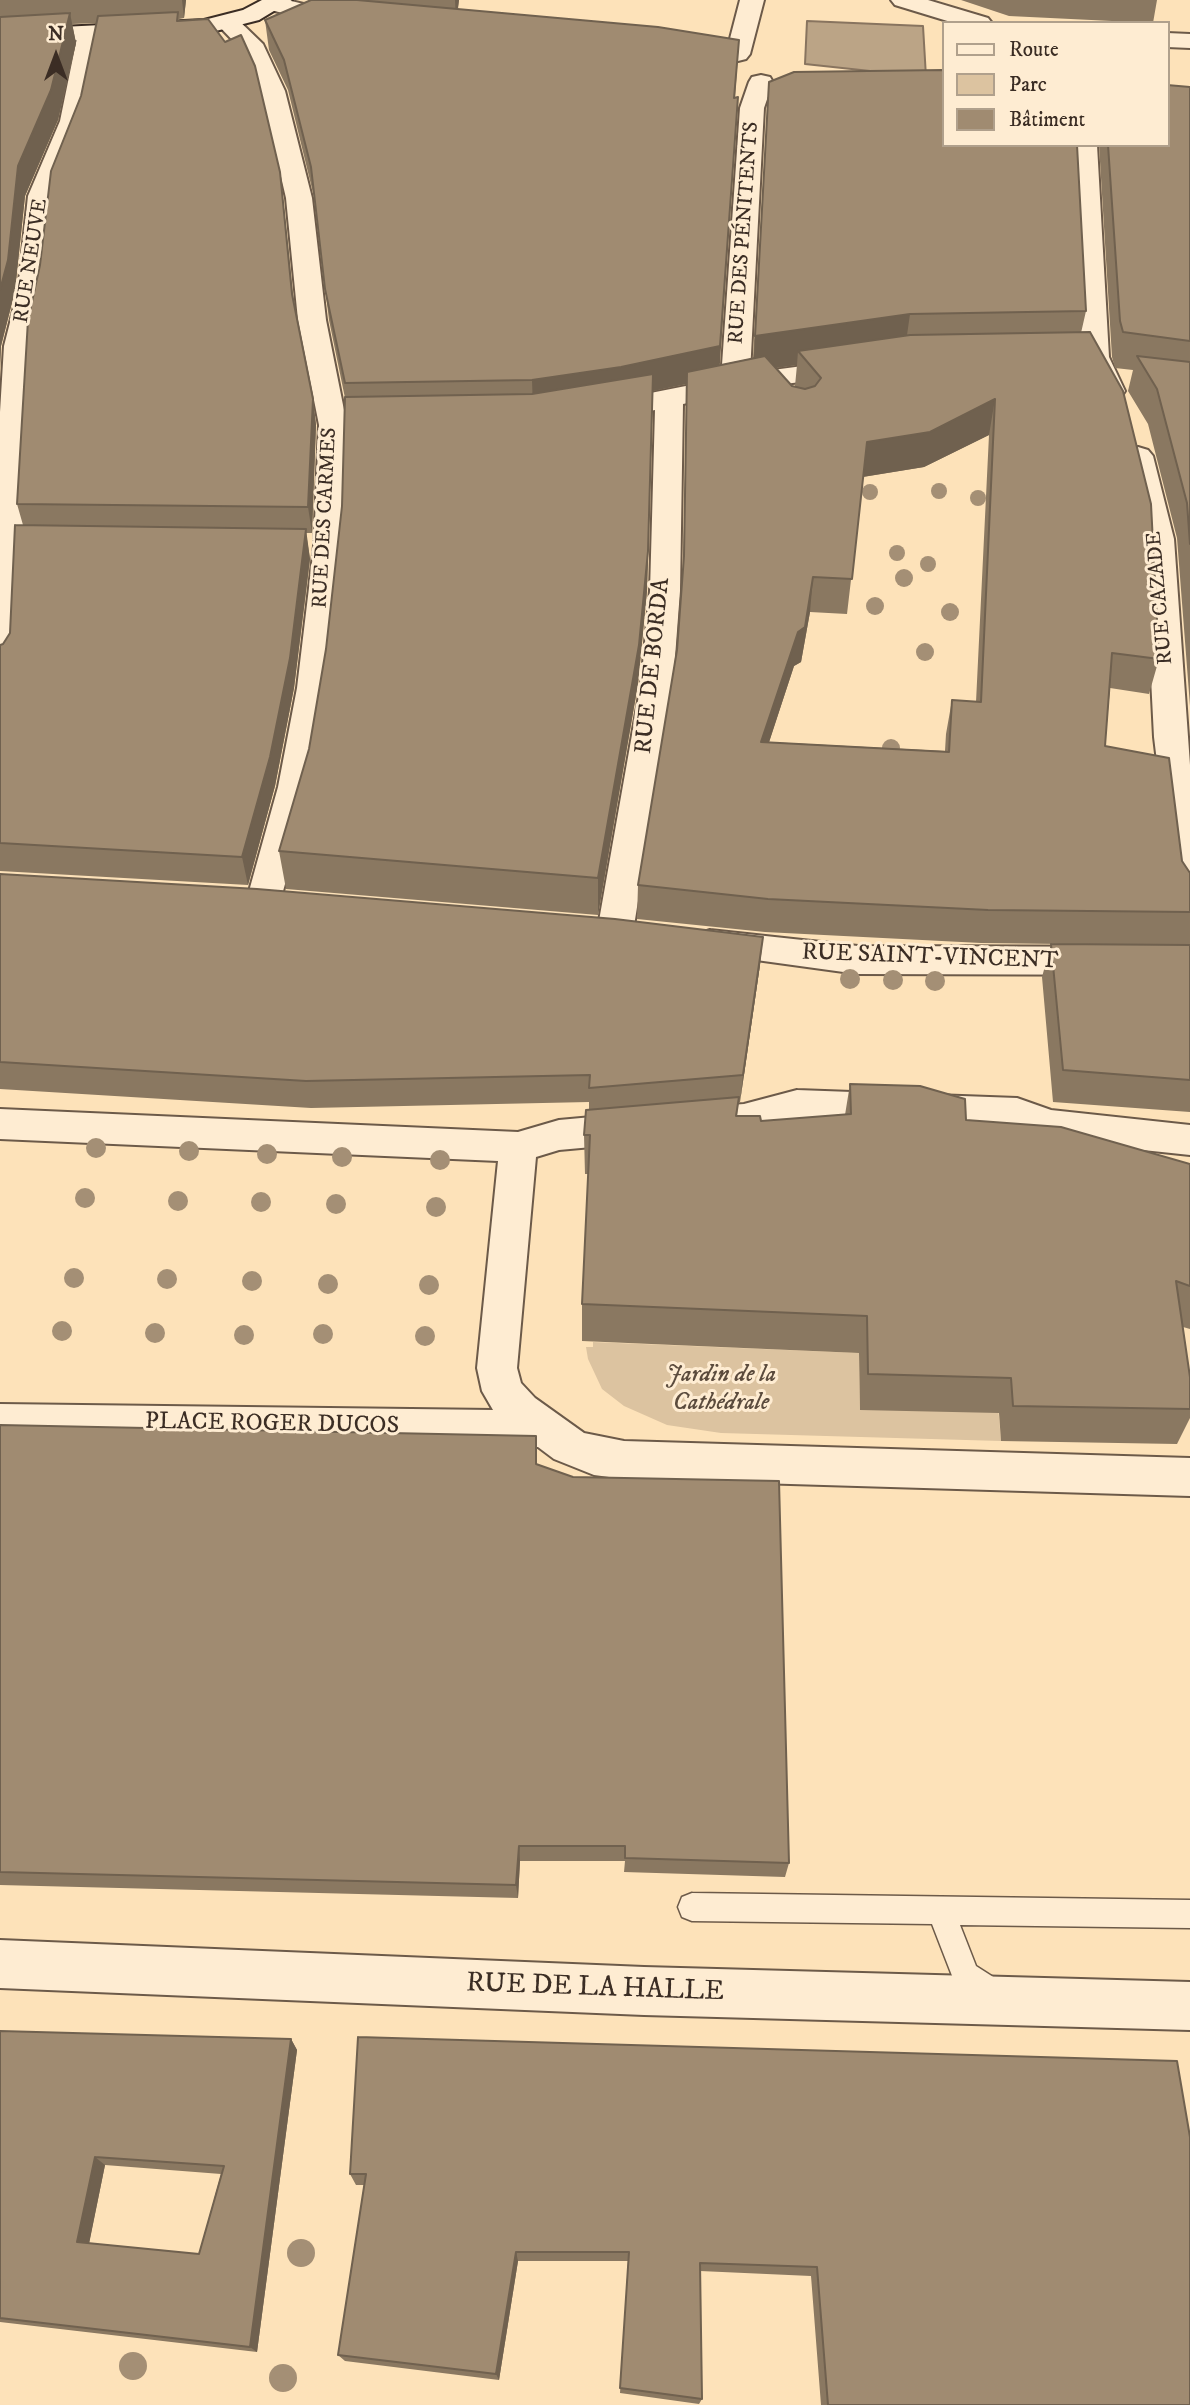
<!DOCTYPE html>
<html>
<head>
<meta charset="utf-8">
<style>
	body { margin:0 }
	#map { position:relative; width:1190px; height:2405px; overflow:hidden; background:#fde2b9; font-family:"IM FELL DW Pica",serif }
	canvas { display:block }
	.legend { position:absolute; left:942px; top:21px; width:228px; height:126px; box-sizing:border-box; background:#feecd2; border:2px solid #b0a08c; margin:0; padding:9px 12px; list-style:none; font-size:21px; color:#3b2d24 }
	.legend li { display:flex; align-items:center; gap:14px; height:35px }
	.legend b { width:35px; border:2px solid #b0a08c }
	.north { position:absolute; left:21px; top:21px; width:70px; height:70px; -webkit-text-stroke:5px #feecd2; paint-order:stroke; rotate:0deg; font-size:19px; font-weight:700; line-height:28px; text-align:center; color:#3b2d24 }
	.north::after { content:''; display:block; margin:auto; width:24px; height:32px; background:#3b2d24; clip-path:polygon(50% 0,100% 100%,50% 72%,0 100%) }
</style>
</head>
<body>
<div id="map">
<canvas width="1190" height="2405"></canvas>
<ul class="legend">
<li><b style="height:9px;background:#feecd2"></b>Route</li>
<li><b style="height:19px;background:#dcc3a0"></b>Parc</li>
<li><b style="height:19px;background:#a08b71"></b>Bâtiment</li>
</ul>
<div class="north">N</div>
</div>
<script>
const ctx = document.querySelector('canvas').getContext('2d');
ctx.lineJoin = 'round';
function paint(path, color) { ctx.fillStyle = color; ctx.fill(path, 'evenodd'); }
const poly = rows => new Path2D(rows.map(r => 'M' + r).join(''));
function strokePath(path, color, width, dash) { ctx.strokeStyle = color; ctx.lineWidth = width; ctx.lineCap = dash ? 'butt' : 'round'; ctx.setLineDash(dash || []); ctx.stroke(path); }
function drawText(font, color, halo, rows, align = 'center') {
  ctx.font = font + ' "IM FELL DW Pica",serif'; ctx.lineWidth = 6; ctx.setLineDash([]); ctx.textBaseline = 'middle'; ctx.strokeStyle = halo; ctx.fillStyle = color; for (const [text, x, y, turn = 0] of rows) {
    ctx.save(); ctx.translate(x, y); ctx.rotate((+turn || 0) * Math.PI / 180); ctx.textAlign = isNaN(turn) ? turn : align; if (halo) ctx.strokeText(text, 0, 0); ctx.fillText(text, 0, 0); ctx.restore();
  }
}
paint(poly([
	[593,1342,859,1353,860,1410,998,1406,1001,1441,721,1433,667,1425,624,1406,602,1389,588,1359,586,1347,593,1347]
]), '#dcc3a0');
const water = poly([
	[807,21,923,26,926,77,805,64,807,21]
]);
paint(water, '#bba486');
strokePath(water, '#88745f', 2);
const lane = poly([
	[692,1893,1190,1900,1190,1928,960,1925,976,1966,1001,1982,1005,1992,1001,2002,991,2006,956,1986,932,1924,692,1921,682,1917,678,1907,682,1897,692,1893]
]);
const street = poly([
	[265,0,287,0,350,15,354,20,350,25,342,27,266,9,262,4,265,0],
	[740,0,764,0,750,54,746,59,738,61,730,59,726,54,740,0],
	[891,0,928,0,988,18,992,23,954,23,895,5,891,0],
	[227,15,235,17,263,44,285,91,312,198,326,320,347,425,344,546,329,688,312,787,280,902,275,911,263,915,251,911,246,902,278,787,297,688,314,546,319,425,298,320,286,198,261,91,244,52,215,22,219,17,227,15],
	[90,26,98,28,102,33,84,121,54,196,44,291,32,346,16,663,11,671,0,674,0,412,4,346,18,291,28,196,60,121,78,33,82,28,90,26],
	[1167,33,1190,34,1190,48,1167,47,1167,33],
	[761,75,770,77,773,82,764,108,750,373,848,360,858,362,862,368,858,374,848,376,769,386,683,404,680,591,673,684,633,932,627,941,615,945,603,941,597,932,641,684,650,591,655,410,600,421,590,418,586,412,590,406,600,403,721,379,740,108,749,82,752,77,761,75],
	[1071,145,1097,145,1109,357,1125,391,1121,397,1111,400,1101,397,1081,357,1071,145],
	[1138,447,1148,450,1153,456,1174,539,1190,765,1190,907,1178,903,1173,894,1154,737,1144,539,1123,456,1128,450,1138,447],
	[710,930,858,946,1190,947,1190,975,858,974,698,952,692,943,698,934,710,930],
	[797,1090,1017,1098,1051,1110,1190,1125,1190,1155,1049,1140,1015,1128,797,1120,744,1134,703,1137,690,1133,684,1122,690,1111,703,1107,744,1104,797,1090],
	[0,1109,518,1132,559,1120,636,1113,649,1117,655,1128,649,1139,636,1143,559,1150,536,1157,517,1368,521,1383,535,1398,584,1433,624,1441,1190,1458,1190,1496,624,1479,594,1475,554,1459,538,1447,0,1440,0,1404,493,1410,482,1391,477,1368,498,1161,0,1139,0,1109],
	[0,1940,644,1967,1190,1982,1190,2030,644,2015,0,1988,0,1940]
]);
const secondary = poly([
	[262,0,292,0,259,20,204,34,0,44,0,30,204,20,243,10,262,0]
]);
strokePath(lane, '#6c5a49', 3);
strokePath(street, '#6c5a49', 4);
strokePath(secondary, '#3b2d24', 4);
paint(lane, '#feecd2');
paint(street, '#feecd2');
paint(secondary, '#feecd2');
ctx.fillStyle = '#a48f75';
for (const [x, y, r] of [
	[939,491,8],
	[870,492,8],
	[978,498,8],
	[897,553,8],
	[928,564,8],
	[904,578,9],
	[875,606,9],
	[950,612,9],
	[925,652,9],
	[891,748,9],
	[850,979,10],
	[893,980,10],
	[935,981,10],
	[96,1148,10],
	[189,1151,10],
	[267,1154,10],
	[342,1157,10],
	[440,1160,10],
	[85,1198,10],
	[178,1201,10],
	[261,1202,10],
	[336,1204,10],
	[436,1207,10],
	[74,1278,10],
	[167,1279,10],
	[252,1281,10],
	[328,1284,10],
	[429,1285,10],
	[62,1331,10],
	[155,1333,10],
	[323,1334,10],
	[244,1335,10],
	[425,1336,10],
	[301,2253,14],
	[133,2366,14],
	[283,2378,14]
]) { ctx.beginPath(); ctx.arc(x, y, r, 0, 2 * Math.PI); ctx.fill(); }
paint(poly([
	[0,0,186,0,184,18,179,19,180,20,283,198,294,303,313,399,316,425,312,533,306,533,310,559,294,688,275,786,248,885,0,871,0,645,3,644,10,633,23,525,17,504,81,96,97,23,72,24,76,43,58,120,25,196,15,291,1,346,0,369],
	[311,0,459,0,458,9,739,40,735,98,736,127,719,365,753,358,769,82,1086,311,1081,333,1159,659,1149,694,1110,688,1105,746,1190,873,1190,1112,1053,1102,1042,977,1051,944,1140,945,981,943,765,932,637,919,638,885,677,650,683,573,687,384,653,391,647,591,638,684,598,915,286,889,279,851,309,749,326,649,342,506,345,398,329,320,314,197,288,90,269,50,265,20],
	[797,365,795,386,792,386,776,368],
	[989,435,976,702,952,700,946,734,945,751,769,742,794,666,801,662,810,612,847,614,863,477,924,467],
	[961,0,1157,0,1153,23,1009,16],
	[1190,87,1190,706,1177,538,1148,424,1128,391,1133,370,1115,368,1112,357,1099,145,1167,145],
	[0,874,760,965,740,1102,738,1102,737,1116,761,1121,845,1115,850,1084,966,1120,1190,1164,1190,1329,1183,1327,1190,1377,1190,1418,1177,1444,1001,1441,999,1413,860,1410,859,1353,582,1341,582,1304,588,1174,585,1174,584,1135,589,1110,589,1102,311,1108,0,1089],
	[0,1425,537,1456,537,1464,789,1863,785,1877,624,1872,625,1861,520,1861,518,1898,0,1885],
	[0,2031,291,2039,297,2050,257,2352,0,2322],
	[105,2165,221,2174,199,2254,89,2243],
	[358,2037,1190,2405,821,2405,811,2276,700,2271,702,2399,699,2404,620,2393,628,2261,518,2261,499,2380,345,2361,338,2355,364,2185,356,2185,350,2174]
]), '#8a7861');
paint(poly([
	[182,0,186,0,184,18],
	[455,0,459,0,456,20],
	[70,13,76,43,58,120,25,196,15,291,1,346,0,369,0,290,18,166],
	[738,97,719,377,653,391,647,591,638,684,598,915,598,878,533,410,532,380],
	[280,172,283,198,295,321,292,294],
	[910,314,905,349,798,351,797,365,753,371,755,336],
	[313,399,316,425,312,533,308,507],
	[995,399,989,435,924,467,862,477,867,442],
	[306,529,310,559,294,688,275,786,248,885,242,857],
	[813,577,810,612,801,662,794,666,758,776,761,742,798,632],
	[763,937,760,965,740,1102,743,1075],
	[519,1846,520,1861,518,1898,516,1885],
	[291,2039,297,2050,257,2352,250,2347],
	[95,2157,105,2165,88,2249,77,2242],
	[516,2252,518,2261,499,2380,496,2374]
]), '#70614f');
const building = poly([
	[311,0,357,0,658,27,739,40,734,98,738,97,720,346,621,367,532,380,345,383,325,289,311,167,284,60,265,20,311,0],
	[178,12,177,21,208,19,225,42,241,35,255,66,280,172,292,294,313,399,308,507,17,504,28,320,40,265,51,171,81,96,98,16,178,12],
	[70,13,51,90,18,166,8,260,0,290,0,17,70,13],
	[943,70,943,145,1077,145,1086,311,910,314,755,336,769,82,794,72,943,70],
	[1167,85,1190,87,1190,341,1123,332,1120,321,1108,145,1167,145,1167,85],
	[1090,332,1123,391,1151,504,1159,659,1112,653,1105,746,1169,758,1182,861,1190,873,1190,912,988,910,768,899,638,885,677,650,684,556,687,372,765,356,792,386,805,389,815,386,821,378,798,351,910,335,1090,332],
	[995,399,981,702,952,700,949,752,761,742,798,632,805,627,813,577,852,579,867,442,930,432,995,399],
	[1137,356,1190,362,1190,544,1187,503,1157,389,1137,356],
	[653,374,648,551,639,645,598,878,279,851,309,749,326,649,342,506,345,397,532,394,653,374],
	[15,525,306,529,290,658,270,757,242,857,0,843,0,645,3,644,10,633,15,525],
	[0,874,257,889,615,919,763,937,743,1075,589,1088,590,1075,306,1081,0,1062,0,874],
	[1051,944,1190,945,1190,1080,1063,1070,1051,944],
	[850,1084,920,1086,965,1099,966,1120,1061,1127,1190,1164,1190,1286,1176,1281,1190,1377,1190,1409,1013,1406,1011,1378,868,1374,867,1316,582,1304,590,1135,584,1135,586,1110,739,1097,736,1116,760,1116,761,1121,851,1114,850,1084],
	[0,1425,536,1436,536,1464,573,1477,779,1481,789,1863,625,1858,625,1846,519,1846,516,1885,0,1872,0,1425],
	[0,2031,291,2039,250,2347,0,2318,0,2031],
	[95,2157,224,2166,199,2254,77,2242,95,2157],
	[358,2037,1177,2061,1190,2137,1190,2405,828,2405,817,2267,700,2263,702,2399,620,2388,629,2252,516,2252,496,2374,338,2355,366,2174,350,2174,358,2037]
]);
paint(building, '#a08b71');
strokePath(building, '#70614f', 2);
drawText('21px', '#3b2d24', '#feecd2', [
	["RUE DES PÉNITENTS",745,233,-86],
	["RUE NEUVE",32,261,-81],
	["RUE DES CARMES",326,518,-87],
	["RUE CAZADE",1161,598,-95]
]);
drawText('24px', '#3b2d24', '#feecd2', [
	["RUE DE BORDA",654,666,-84],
	["RUE SAINT-VINCENT",930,958,2],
	["PLACE ROGER DUCOS",272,1425,1]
]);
drawText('italic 24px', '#5b4b3d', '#feecd2', [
	["Jardin de la",721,1376],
	["Cathédrale",721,1404]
]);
drawText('28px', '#3b2d24', '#feecd2', [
	["RUE DE LA HALLE",595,1989,2]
]);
</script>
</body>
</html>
